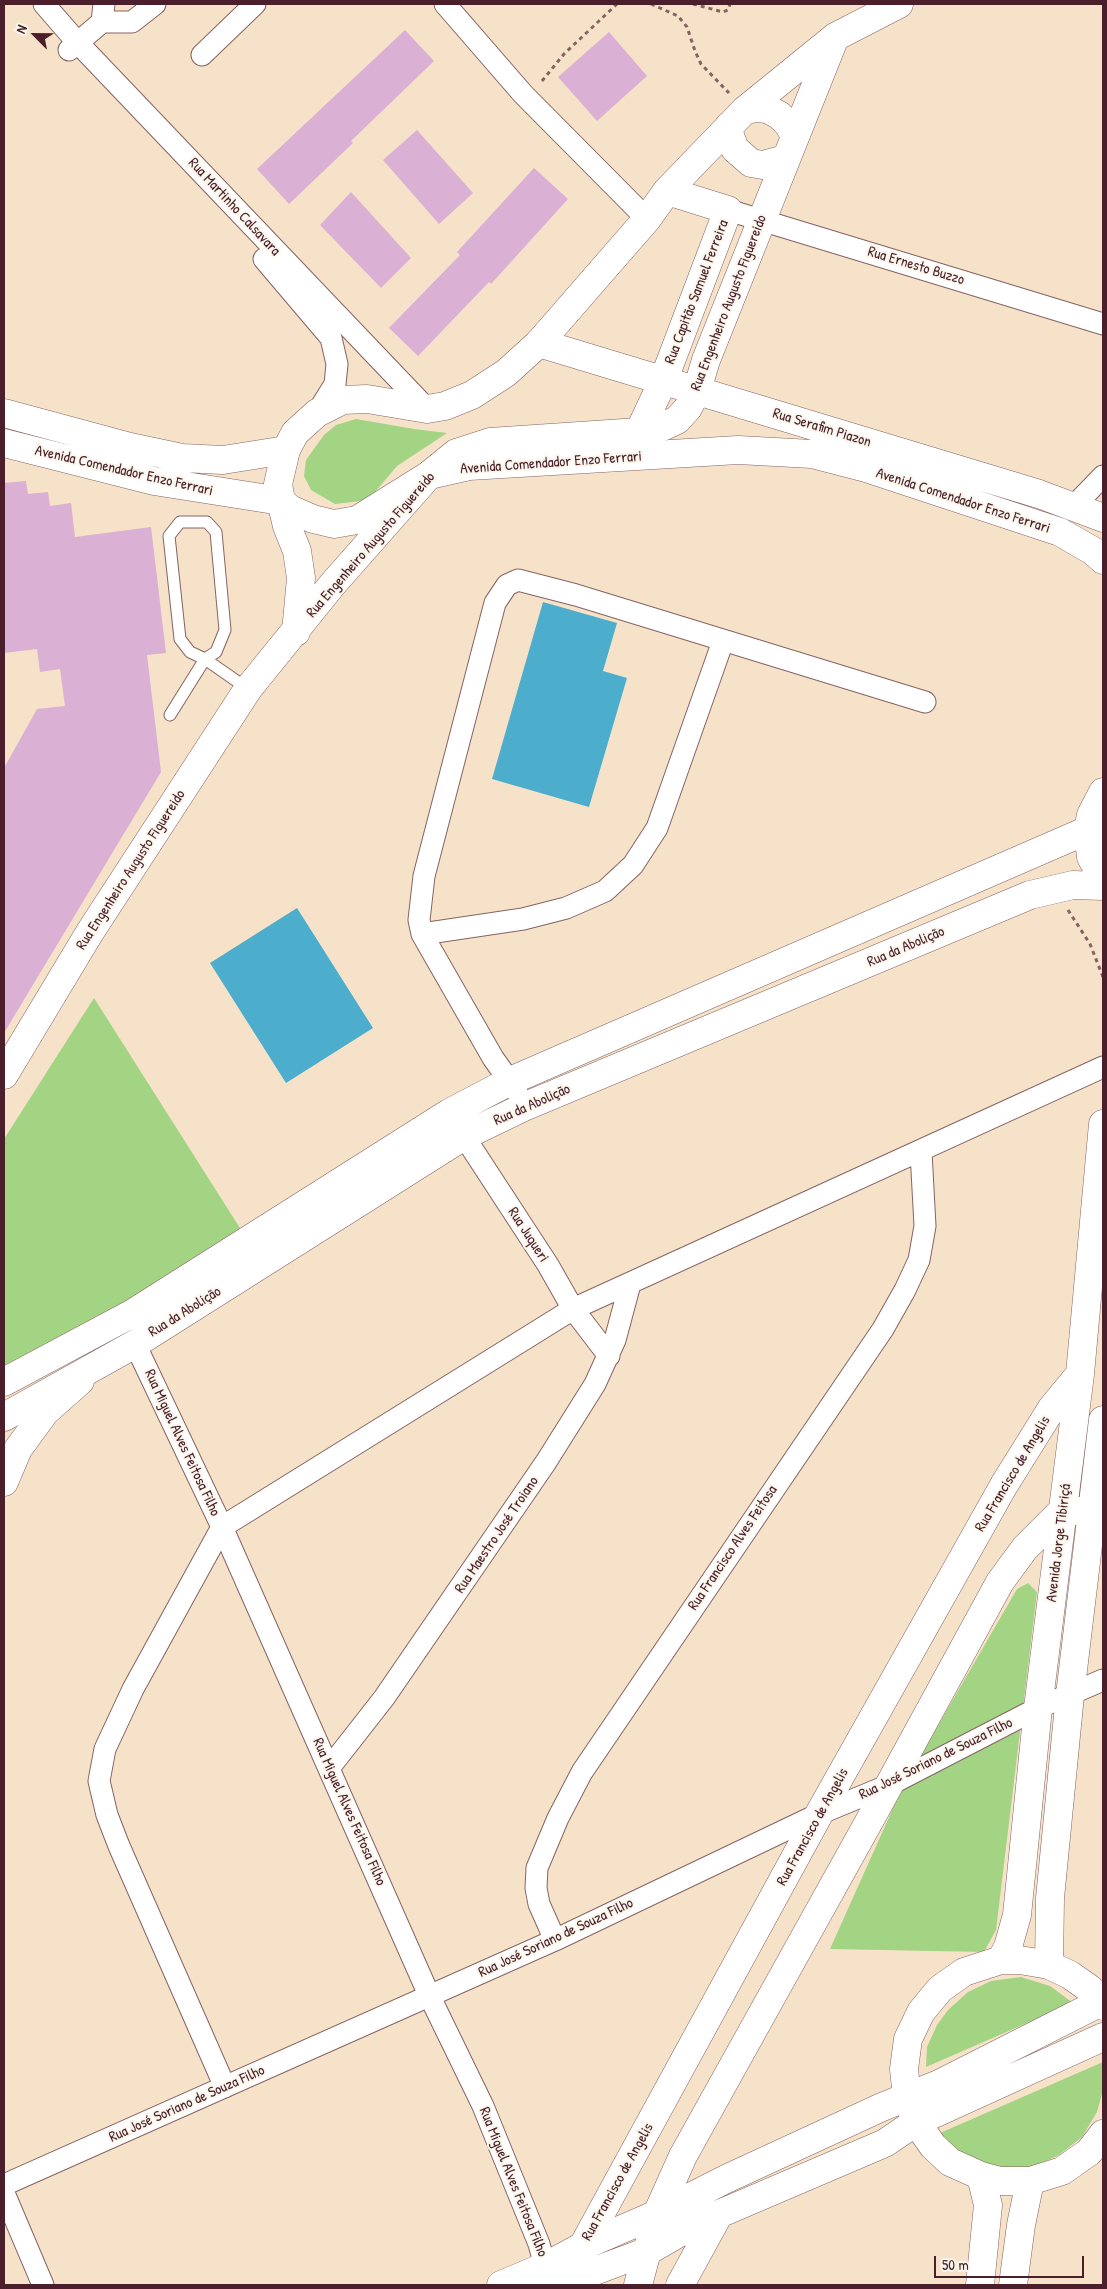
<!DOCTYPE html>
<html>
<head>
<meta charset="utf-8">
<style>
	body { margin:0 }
	#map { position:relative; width:1107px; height:2289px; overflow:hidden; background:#f6e2c9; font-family:"Patrick Hand",sans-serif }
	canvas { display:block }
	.frame { position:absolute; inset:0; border:5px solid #4a1f2b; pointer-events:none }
	.north { position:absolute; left:10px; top:10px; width:50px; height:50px; -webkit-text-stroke:4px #fbf7ec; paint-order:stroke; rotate:293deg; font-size:14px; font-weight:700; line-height:20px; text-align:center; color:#4a1f2b }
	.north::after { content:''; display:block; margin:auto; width:18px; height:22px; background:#4a1f2b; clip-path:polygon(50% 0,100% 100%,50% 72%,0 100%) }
	.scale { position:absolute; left:934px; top:2256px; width:150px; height:22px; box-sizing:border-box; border:2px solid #4a1f2b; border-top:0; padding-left:6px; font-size:15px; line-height:18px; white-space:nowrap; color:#4a1f2b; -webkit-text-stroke:4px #fbf7ec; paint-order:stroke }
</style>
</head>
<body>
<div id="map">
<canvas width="1107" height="2289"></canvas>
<div class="frame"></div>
<div class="north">N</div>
<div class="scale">50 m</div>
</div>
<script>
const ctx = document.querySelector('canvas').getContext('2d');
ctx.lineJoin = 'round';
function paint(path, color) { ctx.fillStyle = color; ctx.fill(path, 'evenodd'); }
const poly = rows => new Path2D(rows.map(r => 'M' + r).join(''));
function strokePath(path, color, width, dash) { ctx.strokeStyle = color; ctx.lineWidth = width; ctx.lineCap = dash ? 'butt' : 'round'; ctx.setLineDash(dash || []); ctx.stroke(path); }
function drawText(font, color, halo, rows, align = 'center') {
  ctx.font = font + ' "Patrick Hand",sans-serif'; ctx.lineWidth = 4; ctx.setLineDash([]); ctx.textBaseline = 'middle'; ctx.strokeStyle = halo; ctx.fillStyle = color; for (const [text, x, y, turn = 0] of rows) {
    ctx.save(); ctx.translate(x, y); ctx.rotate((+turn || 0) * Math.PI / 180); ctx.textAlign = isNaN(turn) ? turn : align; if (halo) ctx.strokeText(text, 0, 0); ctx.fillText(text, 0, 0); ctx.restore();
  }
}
paint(poly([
	[356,419,414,429,447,433,397,466,375,492,361,501,335,504,311,490,304,476,306,460,324,435,336,425],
	[94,998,245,1236,4,1376,4,1139],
	[1028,1583,1037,1592,996,1930,984,1952,830,1949,903,1786,1017,1589],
	[1021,1977,1050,1986,1073,2003,926,2067,927,2047,937,2025,948,2010,968,1992,991,1981],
	[1103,2062,1103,2090,1097,2112,1082,2137,1059,2155,1033,2167,1004,2169,976,2162,952,2147,940,2133]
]), '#a3d483');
paint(poly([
	[543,602,617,623,603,671,627,678,589,807,492,779],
	[297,908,373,1028,286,1083,210,963]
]), '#4dadcc');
paint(poly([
	[405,30,434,61,351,141,353,143,289,204,257,169],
	[609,32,647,76,597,121,558,77],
	[417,130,473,193,439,224,383,160],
	[534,168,568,199,491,284,489,282,418,356,389,328,460,255,457,252],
	[351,192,411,258,381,288,320,225],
	[26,481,28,494,48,492,50,506,71,503,75,537,151,527,166,653,147,655,161,772,4,1033,4,768,37,709,65,706,60,669,40,672,37,649,4,653,4,483]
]), '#dab0d5');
const lane = poly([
	[170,715,205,659,190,652,180,639,169,536,180,522,207,522,216,532,225,630,216,652,205,659,248,689]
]);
const street = poly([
	[44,4,77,42,427,409],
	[445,4,523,94,647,219],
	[102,22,132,22,155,4],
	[69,50,102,22,104,4],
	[202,55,255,4],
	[728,210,1103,324],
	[264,259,331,338,337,364,335,384,317,413],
	[1074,506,1103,476],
	[422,934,523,919,566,908,605,891,633,865,657,828,723,641],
	[517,1092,493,1058,422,934,419,920,424,876,495,603,507,585,518,580,576,595,925,702],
	[456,1124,548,1265,573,1309,609,1356],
	[135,1344,222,1527,429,1995,483,2106,539,2244,549,2281],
	[330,1767,384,1698,546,1462,595,1384,615,1340,630,1284],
	[555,1940,539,1904,536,1888,537,1868,558,1818,582,1772,883,1329,905,1290,919,1260,925,1226,921,1152],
	[225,2087,119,1846,107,1815,99,1781,105,1749,133,1689,222,1527,573,1309,1103,1067],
	[4,2185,555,1940,819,1814,889,1785,1038,1708,1103,1680],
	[4,2193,43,2285]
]);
const secondary = poly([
	[745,110,757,108,767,109,779,115,788,124,795,136],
	[729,126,730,136,735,149,751,163,763,165,785,159],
	[539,343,647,219,667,191,745,110,835,37,899,4],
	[639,432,664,379,728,210,667,191],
	[281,501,287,526,297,551,301,578,296,632],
	[4,1075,90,932,248,689,332,585,429,475,456,453,490,442,639,432,662,427,677,420,688,408,697,390,706,360,835,37],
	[4,1482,18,1449,45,1412,80,1381]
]);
const primary = poly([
	[4,413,130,447,182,458,223,460,286,450],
	[4,443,154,481,281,501,290,509,313,519,334,524,357,520,429,475,469,466,738,450,812,454,866,468,1060,532,1093,551,1103,560],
	[281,501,278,484,286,450,295,433,317,413,343,400,367,399,427,409,445,406,472,395,506,373,539,343,1039,494,1103,518],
	[1103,792,1091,815,1088,830,1091,857,1103,879],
	[4,1382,133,1313,449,1113,510,1081,1088,830],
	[4,1417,135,1344,464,1136,526,1106,1030,895,1073,885,1103,886],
	[1001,1960,1008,1947,1017,1915,1038,1708,1080,1374,1103,1124],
	[1049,1965,1050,1898,1070,1695,1103,1420],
	[1103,2006,1090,1989,1070,1975,1049,1965,1020,1960,1001,1960,964,1972,940,1989,921,2012,908,2039,904,2069,907,2097,916,2122,933,2146,950,2162,981,2176,1000,2181,1030,2181,1062,2171,1089,2152,1103,2134],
	[501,2285,546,2266,583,2246,657,2214,726,2179,882,2107,939,2084,1103,2001],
	[556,2285,583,2246,819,1814,1004,1485,1052,1408,1080,1374],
	[557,2285,648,2251,679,2233,719,2214,885,2143,916,2122,1103,2037],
	[638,2285,657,2214,683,2156,876,1809,1000,1582,1025,1548,1062,1511,1091,1511],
	[680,2285,719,2214],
	[980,2285,988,2205,981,2176],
	[1013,2285,1021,2225,1030,2181]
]);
strokePath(lane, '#866362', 13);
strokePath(street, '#866362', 23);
strokePath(secondary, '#866362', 29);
strokePath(primary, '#866362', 29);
strokePath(poly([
	[651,4,678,16,687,27,695,51,701,64,729,93],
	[693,4,723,12,728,10,730,4],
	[542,81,564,54,617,4],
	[1068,910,1090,944,1103,977]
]), '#866362', 3, [4, 4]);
strokePath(lane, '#fff', 11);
strokePath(street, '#fff', 21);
strokePath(secondary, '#fff', 28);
strokePath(primary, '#fff', 28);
drawText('15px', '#4a1f2b', '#fbf7ec', [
	["Rua Martinho Calsavara",234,207,47],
	["Rua Ernesto Buzzo",916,266,17],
	["Rua Capitão Samuel Ferreira",697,292,-69],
	["Rua Engenheiro Augusto Figuereido",729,303,-69],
	["Rua Serafim Piazon",822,428,17],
	["Avenida Comendador Enzo Ferrari",551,463,-4],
	["Avenida Comendador Enzo Ferrari",124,471,13],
	["Avenida Comendador Enzo Ferrari",963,501,18],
	["Rua Engenheiro Augusto Figuereido",371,545,-49],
	["Rua Engenheiro Augusto Figuereido",131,870,-57],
	["Rua da Abolição",906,947,-23],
	["Rua da Abolição",532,1105,-24],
	["Rua Juqueri",528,1235,57],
	["Rua da Abolição",185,1312,-32],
	["Rua Miguel Alves Feitosa Filho",182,1443,65],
	["Rua Francisco de Angelis",1013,1474,-59],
	["Rua Maestro José Troiano",497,1535,-56],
	["Avenida Jorge Tibiriçá",1059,1543,-83],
	["Rua Francisco Alves Feitosa",733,1548,-56],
	["Rua José Soriano de Souza Filho",936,1759,-26],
	["Rua Miguel Alves Feitosa Filho",349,1812,66],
	["Rua Francisco de Angelis",813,1827,-61],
	["Rua José Soriano de Souza Filho",556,1938,-25],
	["Rua José Soriano de Souza Filho",187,2104,-24],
	["Rua Miguel Alves Feitosa Filho",513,2182,68],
	["Rua Francisco de Angelis",618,2182,-61]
]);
</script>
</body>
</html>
